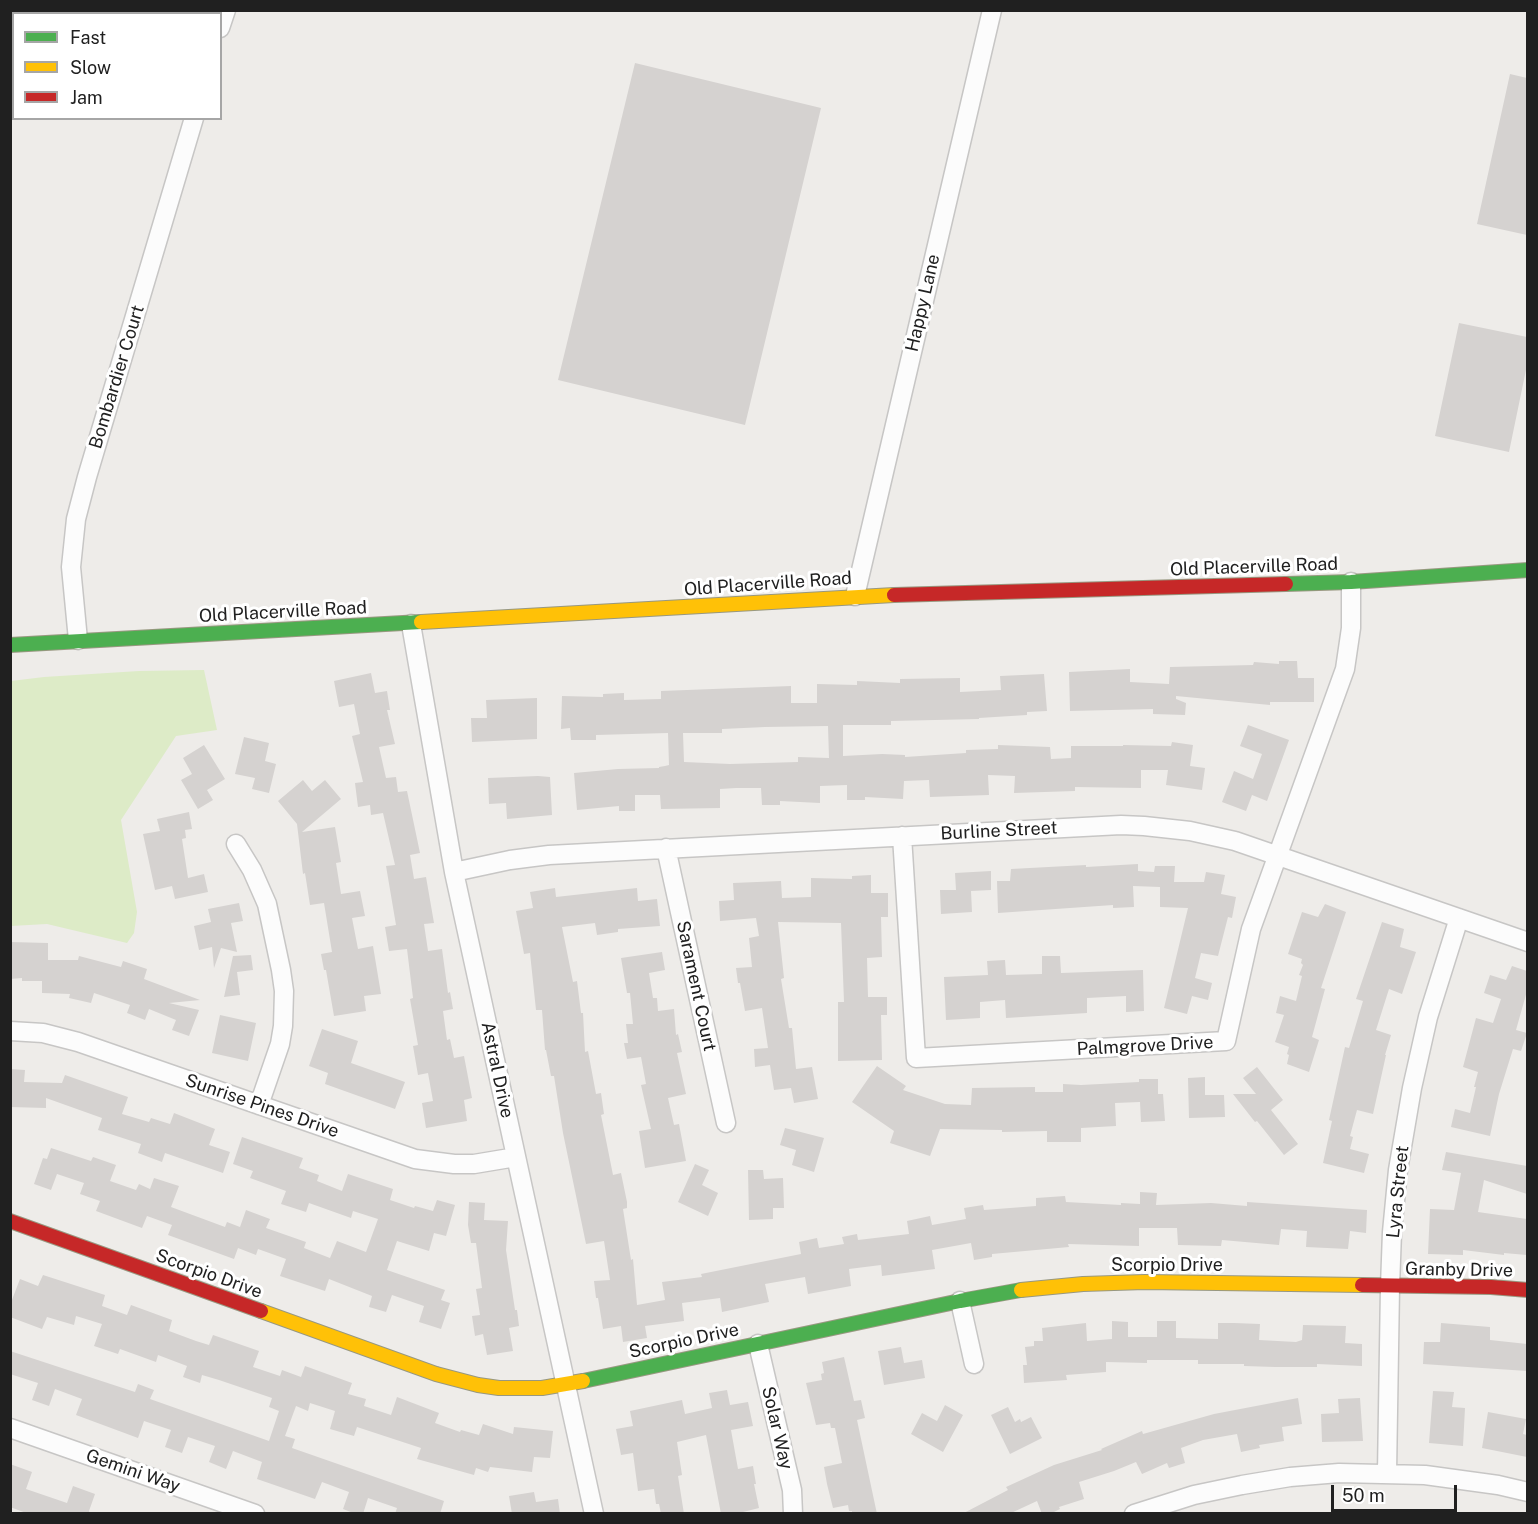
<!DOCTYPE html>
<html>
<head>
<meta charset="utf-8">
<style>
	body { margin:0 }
	#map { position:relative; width:1538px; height:1524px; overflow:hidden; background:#eeece9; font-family:"Public Sans",sans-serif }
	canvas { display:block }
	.frame { position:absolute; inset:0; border:12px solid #202020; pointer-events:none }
	.legend { position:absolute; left:12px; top:12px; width:210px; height:108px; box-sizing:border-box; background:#fff; border:2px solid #a6a6a6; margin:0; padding:8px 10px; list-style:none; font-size:18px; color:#202020 }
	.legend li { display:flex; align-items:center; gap:12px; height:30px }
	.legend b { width:30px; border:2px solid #a6a6a6 }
	.scale { position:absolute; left:1331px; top:1485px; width:126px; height:27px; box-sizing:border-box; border:3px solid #202020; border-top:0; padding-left:8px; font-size:18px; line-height:21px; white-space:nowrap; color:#202020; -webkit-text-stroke:4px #fff; paint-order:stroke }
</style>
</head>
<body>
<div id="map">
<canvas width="1538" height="1524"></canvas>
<div class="frame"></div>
<ul class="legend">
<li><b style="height:8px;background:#4caf50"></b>Fast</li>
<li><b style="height:8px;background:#ffc107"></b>Slow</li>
<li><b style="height:8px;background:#c62828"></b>Jam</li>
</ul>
<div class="scale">50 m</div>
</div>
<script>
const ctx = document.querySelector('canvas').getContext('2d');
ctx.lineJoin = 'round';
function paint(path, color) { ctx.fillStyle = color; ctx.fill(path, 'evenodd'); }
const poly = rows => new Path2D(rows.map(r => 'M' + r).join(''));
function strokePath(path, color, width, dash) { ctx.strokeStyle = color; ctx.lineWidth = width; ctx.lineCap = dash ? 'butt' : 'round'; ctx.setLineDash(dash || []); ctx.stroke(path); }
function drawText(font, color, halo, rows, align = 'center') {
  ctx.font = font + ' "Public Sans",sans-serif'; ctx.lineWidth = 6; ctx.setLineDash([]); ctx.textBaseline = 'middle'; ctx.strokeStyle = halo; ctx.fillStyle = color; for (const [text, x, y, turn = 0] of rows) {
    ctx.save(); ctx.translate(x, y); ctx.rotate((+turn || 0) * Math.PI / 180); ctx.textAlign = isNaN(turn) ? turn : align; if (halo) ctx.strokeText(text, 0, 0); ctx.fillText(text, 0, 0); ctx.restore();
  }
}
paint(poly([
	[204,670,217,730,176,736,121,820,137,912,134,933,127,943,47,924,11,926,11,681,44,677,139,671]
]), '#ddebc7');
paint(poly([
	[635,63,821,108,745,425,558,380],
	[1510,74,1527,78,1527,235,1477,224],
	[1459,323,1527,337,1527,365,1509,452,1435,436],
	[1279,661,1297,661,1298,678,1314,678,1314,702,1270,702,1270,705,1176,696,1176,699,1186,703,1185,715,1153,714,1153,709,1070,711,1069,672,1130,669,1130,682,1169,684,1170,667,1253,665,1254,662,1279,664],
	[371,673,375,693,387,691,390,710,387,710,395,744,379,747,386,778,396,777,398,792,407,791,420,853,410,855,414,879,426,877,434,923,424,924,428,951,442,949,448,993,450,992,453,1009,443,1011,447,1040,450,1039,454,1058,464,1056,472,1098,464,1100,467,1121,426,1128,422,1103,433,1101,428,1073,418,1075,413,1046,418,1045,410,999,413,998,407,949,389,951,385,927,396,925,386,866,395,865,383,813,371,815,370,805,358,807,355,783,363,782,352,736,360,734,354,704,339,707,334,681],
	[1044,674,1047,711,1027,712,1027,715,979,718,979,719,891,721,891,725,843,725,843,756,882,754,905,755,905,757,966,753,966,750,998,749,998,745,1050,747,1051,759,1071,758,1071,746,1123,746,1123,745,1171,746,1172,742,1193,745,1190,766,1205,768,1202,790,1166,785,1168,770,1141,770,1141,788,1075,787,1075,791,1014,793,1015,776,988,775,989,795,930,797,929,780,904,781,903,799,865,797,865,800,847,800,847,785,820,786,820,803,780,801,780,805,762,805,761,788,736,788,720,789,720,808,661,809,660,795,635,795,635,811,619,811,619,806,577,810,574,773,618,769,659,768,659,767,665,766,669,765,668,733,596,735,596,740,571,740,570,728,561,729,562,696,603,697,603,694,624,693,624,700,661,699,661,691,791,686,791,703,817,703,817,684,857,685,857,681,900,683,900,679,960,678,960,692,1001,690,1000,676],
	[828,726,829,758,798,757,798,762,730,764,684,762,683,733,722,733,722,729,765,727],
	[537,698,537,739,472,742,471,718,487,718,486,700],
	[1248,725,1289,740,1267,801,1252,795,1246,811,1222,802,1234,771,1253,779,1262,754,1240,746],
	[244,737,269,743,265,761,276,764,269,793,252,789,255,778,235,774],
	[204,745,225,779,207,790,213,800,198,809,181,780,192,774,183,758],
	[538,776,550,777,552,815,507,819,506,803,489,804,488,778],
	[303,780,312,791,325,780,341,799,302,832,335,827,341,862,336,863,341,894,360,891,365,916,352,918,358,949,373,946,381,994,364,996,366,1011,334,1016,326,970,324,970,321,954,332,952,324,903,310,905,305,873,303,874,297,824,278,801],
	[189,812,192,829,185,830,186,838,182,839,188,878,204,874,208,892,175,899,172,886,155,890,143,834,160,831,157,819],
	[1138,864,1138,871,1154,872,1155,866,1175,866,1174,882,1204,882,1206,872,1225,875,1221,894,1236,897,1232,918,1228,917,1218,956,1201,953,1195,978,1212,983,1208,1000,1192,996,1187,1014,1164,1008,1188,908,1160,907,1160,887,1133,886,1134,907,1113,908,1113,905,998,913,997,881,1010,881,1011,869,1086,865,1086,867],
	[991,871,991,890,971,891,972,912,941,914,940,890,956,890,955,873],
	[871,875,871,893,888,893,888,917,881,917,882,957,867,958,868,997,887,997,887,1015,881,1015,882,1060,838,1061,838,1002,844,1002,841,923,778,922,784,978,781,979,789,1028,792,1028,796,1069,812,1067,818,1099,794,1103,791,1088,774,1090,770,1065,755,1067,754,1049,768,1048,762,1008,745,1011,740,983,738,983,736,968,752,967,749,938,759,936,756,918,720,921,719,901,734,900,733,883,781,881,782,898,811,897,811,878,852,879,852,876],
	[555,888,556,897,637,888,638,901,657,899,660,926,618,929,618,932,597,935,595,923,562,927,573,982,577,981,581,1013,583,1013,585,1052,588,1051,596,1094,601,1093,604,1114,601,1115,613,1175,621,1173,627,1202,627,1208,623,1209,631,1260,633,1259,637,1305,665,1300,662,1282,702,1277,701,1274,801,1254,799,1242,817,1238,819,1248,844,1244,842,1237,857,1234,858,1240,909,1234,907,1221,930,1216,932,1225,966,1219,964,1208,983,1205,984,1210,1036,1206,1036,1198,1065,1196,1066,1202,1121,1205,1121,1203,1140,1204,1140,1192,1157,1193,1156,1205,1211,1203,1247,1206,1247,1202,1367,1210,1366,1233,1350,1231,1348,1249,1306,1247,1307,1231,1281,1229,1279,1245,1222,1240,1221,1246,1178,1245,1177,1228,1139,1228,1139,1246,1068,1244,1069,1247,992,1254,992,1257,974,1260,971,1243,932,1250,935,1269,882,1276,881,1265,849,1269,851,1286,808,1294,805,1277,765,1284,769,1302,722,1312,720,1298,682,1303,684,1321,645,1326,647,1338,623,1342,621,1326,603,1329,598,1298,596,1298,594,1281,610,1280,604,1241,586,1244,563,1133,554,1076,551,1076,546,1050,545,1050,542,1010,536,1010,530,953,524,954,516,911,533,908,530,892],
	[239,903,243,921,231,923,237,952,221,948,214,968,212,947,199,950,194,926,211,922,208,909],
	[1325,904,1346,912,1321,988,1325,989,1312,1037,1319,1040,1309,1072,1287,1064,1289,1055,1287,1054,1289,1047,1275,1042,1284,1015,1276,1013,1280,996,1296,1001,1302,976,1299,975,1303,965,1301,963,1302,959,1288,954,1302,912,1318,917],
	[1382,922,1404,929,1400,947,1416,952,1402,994,1389,989,1376,1030,1391,1035,1385,1055,1386,1055,1373,1114,1357,1110,1350,1136,1353,1137,1350,1149,1369,1154,1364,1173,1323,1163,1332,1121,1329,1120,1345,1047,1349,1048,1363,1001,1356,999],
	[10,942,48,943,48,960,78,960,79,956,121,967,123,961,147,969,144,979,200,1000,169,1003,199,1010,189,1036,172,1030,176,1020,149,1009,145,1020,127,1013,130,1005,94,993,91,1003,69,998,70,994,42,993,42,981,22,981,22,978,10,979],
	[662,952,665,970,649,973,653,998,657,998,658,1011,674,1009,676,1035,678,1034,682,1052,677,1053,686,1094,668,1098,674,1125,679,1124,686,1161,645,1168,639,1131,651,1129,641,1085,646,1084,641,1057,627,1059,624,1043,628,1043,626,1024,633,1024,630,993,627,993,621,958],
	[251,955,253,970,237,972,240,995,224,997,233,956],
	[1042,956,1060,956,1061,973,1143,970,1144,1011,1126,1012,1126,996,1087,998,1087,1013,1006,1018,1005,1000,980,1002,980,1018,946,1020,944,977,988,975,987,961,1005,960,1006,975,1042,974],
	[1512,966,1527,971,1527,991,1516,1030,1527,1033,1521,1051,1513,1049,1499,1094,1490,1136,1451,1127,1455,1109,1470,1113,1476,1087,1474,1087,1478,1072,1463,1067,1476,1018,1493,1023,1501,999,1484,993,1490,975,1506,980],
	[220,1015,256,1023,248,1061,212,1053],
	[322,1029,358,1041,351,1063,405,1082,395,1109,325,1084,328,1073,309,1066],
	[877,1066,906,1086,903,1090,945,1104,971,1105,972,1088,1035,1087,1035,1092,1063,1092,1063,1084,1081,1085,1139,1082,1139,1079,1158,1079,1158,1094,1163,1094,1165,1121,1141,1122,1140,1102,1115,1103,1116,1126,1081,1128,1081,1142,1047,1142,1047,1131,1002,1132,1002,1130,940,1129,930,1156,890,1143,894,1131,852,1102],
	[1257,1067,1283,1100,1271,1110,1298,1144,1284,1155,1257,1121,1255,1122,1233,1094,1256,1094,1243,1078],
	[10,1069,25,1070,24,1082,62,1083,65,1075,128,1097,122,1114,149,1122,151,1118,170,1124,174,1113,215,1129,209,1145,230,1152,223,1173,165,1153,162,1162,138,1153,141,1144,98,1130,102,1118,46,1098,46,1108,10,1107],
	[1205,1077,1205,1095,1224,1095,1225,1117,1189,1118,1188,1078],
	[785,1128,824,1138,814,1172,792,1165,796,1150,780,1145],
	[242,1137,303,1158,299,1168,319,1175,317,1181,342,1191,348,1174,393,1189,390,1200,414,1208,415,1206,433,1211,437,1200,455,1205,446,1236,434,1233,429,1251,397,1241,387,1270,445,1290,441,1300,450,1303,441,1329,419,1322,424,1306,392,1295,386,1312,369,1307,372,1296,329,1279,325,1291,280,1276,286,1259,258,1249,256,1255,238,1248,234,1259,168,1235,172,1225,147,1216,142,1228,96,1211,100,1201,80,1194,84,1183,57,1174,51,1190,34,1184,43,1158,47,1159,51,1148,91,1161,93,1157,116,1165,110,1181,136,1190,139,1184,150,1189,154,1178,179,1186,171,1207,225,1227,227,1222,240,1227,246,1210,270,1219,266,1228,306,1242,304,1248,330,1258,337,1241,366,1252,378,1219,353,1211,351,1218,309,1203,306,1212,281,1204,286,1191,250,1178,253,1171,233,1164],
	[1446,1152,1527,1166,1527,1194,1484,1180,1478,1212,1527,1219,1527,1255,1504,1253,1504,1255,1463,1250,1463,1255,1428,1254,1430,1209,1454,1210,1461,1173,1442,1170],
	[695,1164,709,1170,702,1185,718,1193,708,1216,678,1202],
	[748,1170,763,1170,764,1179,783,1178,784,1208,773,1208,773,1219,749,1220],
	[469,1202,485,1203,484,1220,508,1221,506,1250,515,1310,517,1310,519,1326,509,1328,513,1351,487,1355,483,1334,475,1336,472,1316,480,1315,476,1289,482,1288,476,1243,471,1243,468,1225],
	[43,1275,105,1295,102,1306,127,1315,131,1305,172,1320,169,1331,196,1341,209,1345,213,1335,259,1351,253,1367,280,1376,282,1370,301,1377,305,1366,352,1383,348,1394,366,1399,364,1406,391,1415,397,1397,439,1413,435,1423,460,1432,461,1430,479,1435,483,1424,513,1434,514,1427,553,1431,550,1458,534,1457,532,1472,490,1467,488,1472,476,1468,474,1475,417,1459,421,1448,357,1427,354,1436,330,1429,335,1411,310,1403,308,1411,296,1406,285,1436,295,1439,292,1448,444,1501,440,1514,395,1514,397,1508,368,1498,363,1514,356,1514,343,1509,349,1492,322,1482,315,1499,257,1479,262,1462,233,1451,226,1469,209,1462,215,1446,188,1437,182,1453,165,1447,171,1430,144,1421,138,1438,76,1415,82,1399,55,1389,49,1406,32,1400,38,1383,10,1374,10,1351,135,1392,138,1384,154,1390,150,1399,269,1441,279,1411,269,1407,272,1398,219,1380,202,1375,200,1383,183,1377,187,1366,158,1355,156,1362,120,1349,118,1354,94,1346,102,1324,76,1316,74,1325,47,1317,42,1329,10,1317,10,1305,20,1279,38,1286],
	[1112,1321,1128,1322,1128,1337,1157,1337,1157,1321,1176,1321,1176,1338,1218,1339,1218,1323,1234,1323,1260,1324,1259,1340,1296,1342,1302,1340,1303,1325,1346,1326,1345,1343,1362,1344,1362,1366,1317,1364,1317,1367,1275,1367,1244,1366,1244,1364,1198,1364,1198,1360,1147,1360,1147,1363,1106,1362,1106,1372,1066,1375,1067,1380,1024,1383,1023,1365,1027,1365,1025,1347,1034,1346,1034,1341,1043,1341,1042,1328,1086,1323,1087,1341,1112,1339],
	[1441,1323,1490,1327,1490,1340,1527,1344,1527,1371,1423,1364,1424,1342,1440,1342],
	[901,1347,904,1363,922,1360,925,1378,884,1385,878,1351],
	[844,1357,854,1401,861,1400,865,1418,857,1420,877,1514,852,1514,852,1511,849,1511,848,1505,833,1508,827,1484,824,1467,842,1463,835,1428,831,1428,830,1423,816,1425,806,1383,822,1380,821,1374,824,1373,822,1362],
	[727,1390,730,1405,748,1402,753,1426,731,1430,738,1469,753,1466,756,1484,754,1484,759,1508,735,1514,721,1514,706,1435,677,1442,682,1475,678,1476,684,1514,661,1514,659,1504,656,1504,654,1489,638,1491,633,1453,621,1455,616,1429,633,1426,630,1411,682,1400,685,1414,712,1408,709,1393],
	[1433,1391,1454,1392,1452,1407,1465,1408,1463,1446,1429,1443],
	[1298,1398,1302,1424,1282,1427,1284,1441,1259,1445,1260,1448,1241,1452,1237,1434,1203,1440,1181,1448,1185,1463,1169,1468,1167,1463,1142,1474,1136,1462,1114,1471,1079,1482,1084,1499,1059,1507,1060,1509,1050,1514,1042,1514,1037,1501,1009,1514,962,1514,1008,1490,1006,1487,1054,1465,1102,1450,1101,1449,1142,1431,1143,1434,1214,1414],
	[1360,1398,1363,1441,1322,1442,1321,1414,1339,1413,1338,1399],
	[945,1405,963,1415,943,1452,911,1434,922,1413,937,1421],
	[1008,1407,1015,1422,1020,1419,1021,1422,1031,1417,1042,1438,1010,1454,991,1415],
	[1488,1412,1526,1419,1523,1434,1527,1435,1527,1457,1482,1448],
	[10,1464,32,1472,26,1489,67,1503,73,1486,95,1494,89,1511,90,1514,29,1514,10,1507],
	[534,1492,536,1502,558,1499,560,1514,512,1514,509,1496]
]), '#d5d2d0');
const street = poly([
	[220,28,226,10],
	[855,596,992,10],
	[411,624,454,872,594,1514],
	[78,640,71,567,76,519,87,477,194,118],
	[902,836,916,1058,1226,1041,1251,929,1345,669,1351,628,1351,582],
	[236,844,252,870,267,904,281,970,284,991,283,1026,280,1044,259,1105],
	[666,848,726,1123],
	[454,872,510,860,549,855,1121,825,1144,826,1190,831,1235,841,1528,942],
	[10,1031,43,1033,78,1042,415,1159,454,1164,474,1164,516,1157],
	[960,1301,974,1364],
	[758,1344,792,1490,793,1514],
	[10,1428,255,1514],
	[1387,1473,1390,1287,1392,1232,1398,1170,1412,1088,1428,1017,1459,918],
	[1134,1514,1194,1495,1242,1485,1290,1477,1339,1473,1425,1475,1498,1485,1528,1492]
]);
const fast = poly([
	[1286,584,1351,582,1528,570],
	[10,645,421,622],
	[583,1381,960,1301,1021,1290]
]);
const slow = poly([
	[421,622,894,595],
	[1021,1290,1083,1284,1145,1282,1362,1285],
	[261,1311,436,1374,478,1385,499,1388,542,1388,583,1381]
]);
const jam = poly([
	[894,595,1286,584],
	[10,1221,261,1311],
	[1362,1285,1491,1287,1528,1290]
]);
strokePath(street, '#c7c6c5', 21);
strokePath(fast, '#989880', 16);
strokePath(slow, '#989880', 16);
strokePath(jam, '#989880', 16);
strokePath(street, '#fcfcfc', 18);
strokePath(fast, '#4caf50', 14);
strokePath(slow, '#ffc107', 14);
strokePath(jam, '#c62828', 14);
drawText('18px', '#202020', '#fff', [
	["Happy Lane",923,303,-77],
	["Bombardier Court",117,377,-73],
	["Old Placerville Road",1254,567,-2],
	["Old Placerville Road",768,584,-4],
	["Old Placerville Road",283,612,-3],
	["Burline Street",999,831,-3],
	["Sarament Court",696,986,78],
	["Palmgrove Drive",1145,1046,-3],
	["Astral Drive",497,1070,78],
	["Sunrise Pines Drive",262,1106,19],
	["Lyra Street",1398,1192,-84],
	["Scorpio Drive",1167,1265],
	["Granby Drive",1459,1270,1],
	["Scorpio Drive",209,1274,20],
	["Scorpio Drive",684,1341,-12],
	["Solar Way",777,1428,77],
	["Gemini Way",133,1471,19]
]);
</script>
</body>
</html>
